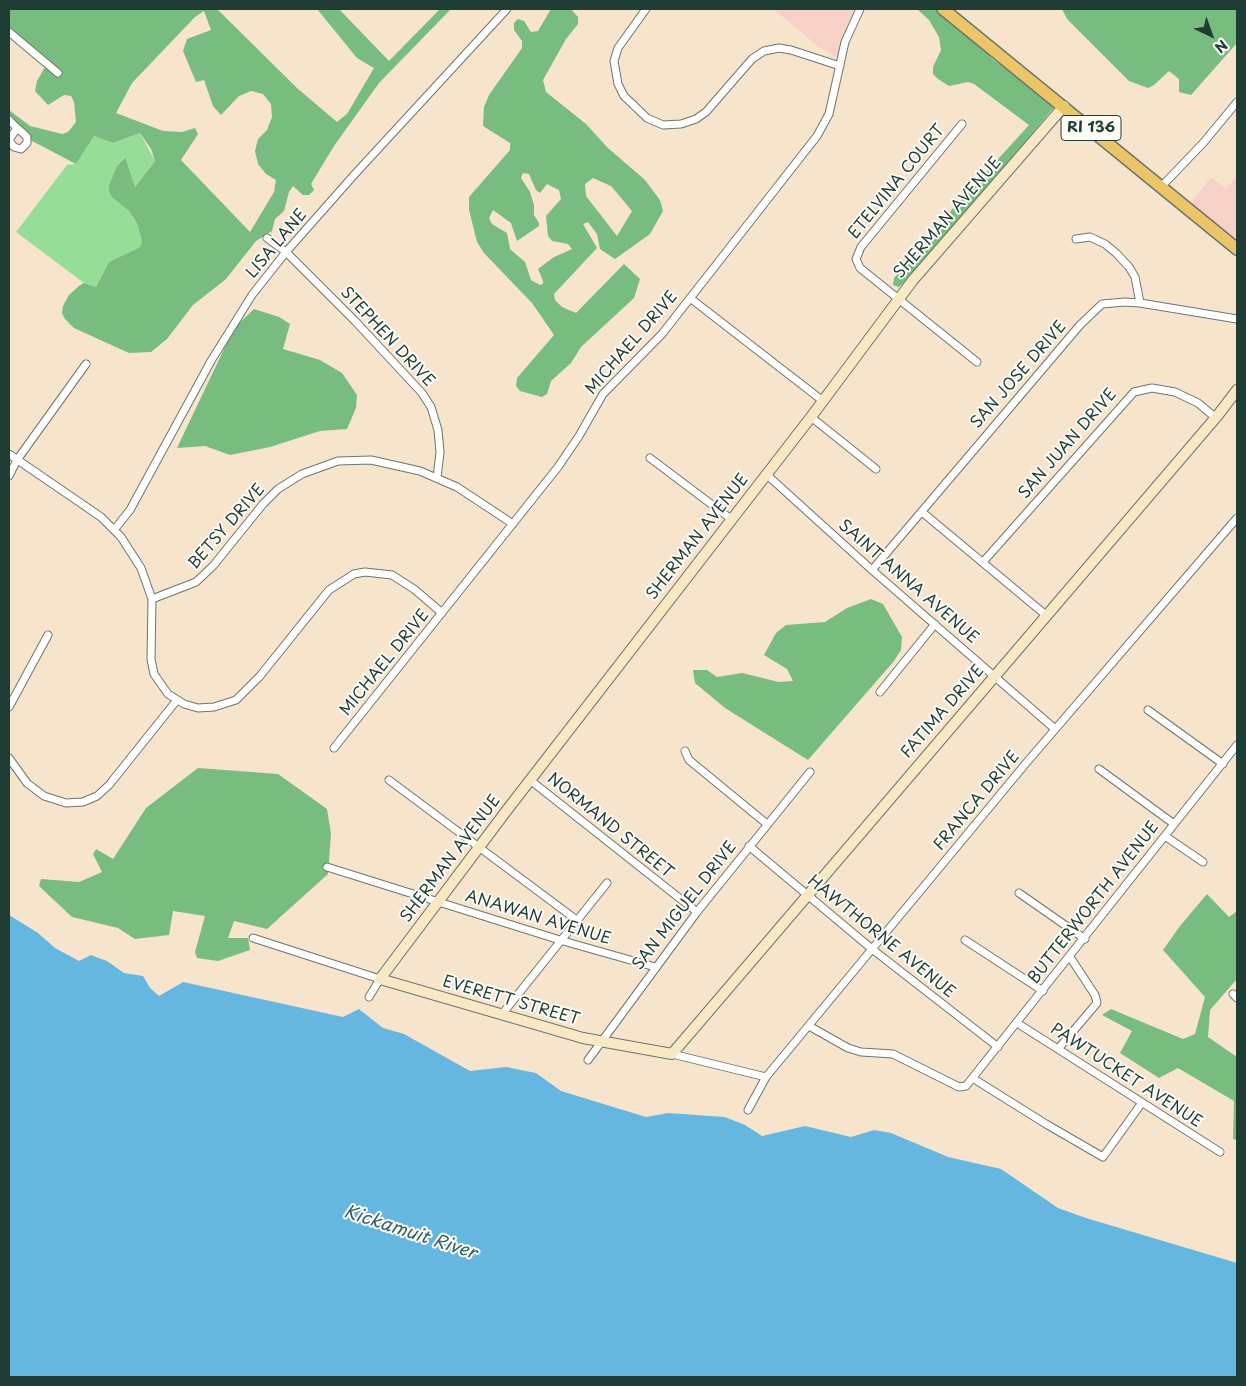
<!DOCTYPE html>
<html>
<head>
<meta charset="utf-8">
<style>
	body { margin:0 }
	#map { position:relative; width:1246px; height:1386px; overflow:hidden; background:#f7e4cd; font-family:"Playpen Sans",sans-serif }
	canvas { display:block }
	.frame { position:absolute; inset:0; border:10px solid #1f3d34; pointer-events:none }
	.north { position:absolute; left:1186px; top:10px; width:50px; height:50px; -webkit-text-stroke:4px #fdfcf7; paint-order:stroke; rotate:138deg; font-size:14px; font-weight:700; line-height:20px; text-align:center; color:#1f3d34 }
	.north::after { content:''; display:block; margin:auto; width:18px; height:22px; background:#1f3d34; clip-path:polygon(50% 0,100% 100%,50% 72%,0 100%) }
</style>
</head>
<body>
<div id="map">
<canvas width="1246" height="1386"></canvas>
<div class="frame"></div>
<div class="north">N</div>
</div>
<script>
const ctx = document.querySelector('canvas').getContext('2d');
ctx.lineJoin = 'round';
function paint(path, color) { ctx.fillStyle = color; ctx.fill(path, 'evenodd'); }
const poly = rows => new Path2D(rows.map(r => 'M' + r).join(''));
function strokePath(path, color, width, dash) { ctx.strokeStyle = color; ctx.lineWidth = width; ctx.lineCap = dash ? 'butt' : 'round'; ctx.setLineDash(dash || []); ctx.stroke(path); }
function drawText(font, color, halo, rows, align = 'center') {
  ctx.font = font + ' "Playpen Sans",sans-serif'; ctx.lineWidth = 4; ctx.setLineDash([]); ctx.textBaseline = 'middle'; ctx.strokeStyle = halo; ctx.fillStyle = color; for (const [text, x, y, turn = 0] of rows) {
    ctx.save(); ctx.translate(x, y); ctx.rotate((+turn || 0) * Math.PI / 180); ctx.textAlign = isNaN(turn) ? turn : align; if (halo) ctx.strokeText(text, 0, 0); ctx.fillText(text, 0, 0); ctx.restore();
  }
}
paint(poly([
	[773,9,857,9,851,19,838,58,819,47],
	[1237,176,1237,240,1191,203,1211,177,1226,189]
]), '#f7d1c8');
paint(poly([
	[140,133,155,161,134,188,124,157,117,166,109,185,109,191,129,211,137,223,142,242,139,248,133,252,109,262,96,287,84,283,16,232,67,165,76,164,94,136,113,143]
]), '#96dd97');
paint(poly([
	[9,9,217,9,297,88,337,122,347,114,374,68,357,58,317,9,339,9,389,61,440,9,451,9,379,83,334,146,311,184,314,190,309,195,303,195,293,186,289,192,284,211,275,219,272,231,256,241,226,279,193,305,167,339,151,352,129,353,74,328,65,319,62,313,63,306,69,295,79,286,84,283,96,287,109,262,139,248,142,242,137,223,129,211,112,197,109,191,109,185,117,166,125,157,135,187,155,161,151,149,140,133,113,143,94,136,76,164,32,141,9,125,9,110,30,126,62,134,68,132,76,122,74,102,71,96,64,95,48,105,35,91,37,81,45,67,55,76,60,73,9,27],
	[204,11,211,30,187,39,183,51,196,82,204,80,213,106,221,115,239,96,251,91,263,94,271,104,272,117,267,130,258,139,255,151,258,164,266,174,276,180,274,192,250,232,181,160,198,134,195,128,182,132,163,131,116,113,132,83,195,17],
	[551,9,571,9,578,17,578,24,566,39,543,80,546,92,586,124,608,148,645,180,660,200,663,211,650,234,615,259,600,249,597,234,588,222,583,224,597,248,554,294,555,300,562,307,576,313,624,264,640,279,634,298,581,347,571,363,551,381,547,394,542,397,520,391,516,386,517,378,554,335,532,303,484,253,477,242,469,210,469,197,510,150,510,143,483,126,484,107,489,95,522,48,522,41,514,30,514,23,518,19,524,21,531,32,538,31],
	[523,173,529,174,536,190,540,193,547,184,559,190,561,199,546,216,548,236,552,241,568,244,572,249,554,257,538,269,543,281,543,284,540,285,531,280,525,262,510,249,507,233,492,224,489,218,493,210,511,223,517,241,539,226,539,223,534,215,534,205,530,192,521,178],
	[593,178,611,186,632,211,617,236,586,196,585,184],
	[917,9,938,9,975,38,991,58,1055,106,924,263,899,287,893,285,894,278,911,259,921,251,948,214,1029,125,974,84,968,82,949,86,938,79,933,74,933,67,941,50,939,37,929,20],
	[1062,9,1237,9,1237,43,1191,95,1179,92,1179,79,1169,71,1154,85,1148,88,1129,81,1067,19],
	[254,309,279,317,290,324,283,349,320,360,342,373,357,395,356,408,347,429,320,431,270,447,230,455,205,446,177,448,234,328],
	[871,599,883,604,902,637,901,650,894,661,808,760,725,708,695,683,693,670,707,670,717,677,742,673,779,682,793,681,787,669,764,655,776,633,786,625,825,622,847,608],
	[198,768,278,774,327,809,331,834,328,874,267,929,234,921,228,938,248,938,250,950,218,961,197,958,195,952,205,916,173,911,169,935,135,939,118,928,72,917,39,886,41,879,79,882,102,872,93,854,96,849,113,859,146,808],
	[1207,894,1229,917,1237,911,1237,979,1210,1010,1208,1037,1237,1057,1237,1140,1233,1139,1234,1101,1178,1068,1159,1078,1120,1053,1132,1031,1102,1015,1111,1009,1183,1039,1195,1034,1205,997,1163,950,1180,926]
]), '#78bc80');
paint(poly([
	[9,915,38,933,55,948,79,961,91,955,107,961,124,973,143,976,150,988,159,996,183,982,343,1017,359,1009,383,1028,404,1034,470,1071,506,1067,536,1073,561,1091,646,1117,668,1113,725,1117,745,1125,762,1136,805,1126,851,1137,874,1130,891,1133,948,1157,1001,1169,1058,1208,1086,1218,1237,1263,1237,1377,9,1377]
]), '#65b7e0');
const street = poly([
	[646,9,618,48,614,61,618,84,624,96,647,118,663,125,681,124,696,119,706,112,752,59,764,51,779,48,791,50,840,66],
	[9,32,58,73],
	[9,120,17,128,24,134,27,137,27,143,21,149,14,147,9,140,17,128],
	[962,124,861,247,856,259,860,268,977,362],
	[1162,186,1204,142,1237,102],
	[267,238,286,252,355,321,422,393,431,407,438,430,440,452,437,478],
	[1076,239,1090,237,1105,244,1116,253,1129,267,1135,277,1140,303],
	[690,298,823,401],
	[811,417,876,469],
	[9,454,101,517,121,537,141,568,152,599,151,659,154,674,168,694,184,704,198,708,214,707,236,700,260,676,329,590,354,574,365,572,392,575,414,589,442,613],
	[650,458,731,519],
	[766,474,872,570,1055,729],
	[9,476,17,460,86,364],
	[922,512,1047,616],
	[114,530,130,510,211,361,252,295,286,252,354,175,507,9],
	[983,562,1134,392,1152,388,1175,392,1198,403,1216,418],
	[872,570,1080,325,1102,304,1125,302,1140,303,1237,319],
	[152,599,196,582,213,566,263,504,278,489,302,474,338,461,371,460,420,471,457,487,513,524],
	[880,692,935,624],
	[9,707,48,635],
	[1148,710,1223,764],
	[334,748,558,467,579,436,603,394,662,334,817,136,829,114,845,42,860,9],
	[685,751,689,760,767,824],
	[9,758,27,783,44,796,66,803,83,802,97,796,109,785,177,700],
	[1099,769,1174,824],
	[389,780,578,921],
	[530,780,697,912],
	[1165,836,1203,862],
	[749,846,872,949,998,1047],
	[327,867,563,941,655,967],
	[1019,893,1085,939],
	[253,938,380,979,369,997],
	[965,940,1043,991],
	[1233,994,1237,998],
	[503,1013,607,883],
	[1017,1023,1220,1152],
	[809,1026,848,1048,861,1052,893,1054,959,1087,966,1086,1237,745],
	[1058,1049,1097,1003,1095,995,1070,957],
	[672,1054,766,1077],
	[588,1060,697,912,810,772],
	[974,1079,1046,1124,1103,1157,1141,1104],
	[748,1110,766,1077,1027,762,1237,518]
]);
const secondary = poly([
	[1064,106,913,280,811,417,507,810,380,979,583,1038,672,1054,1218,415,1237,390]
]);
const primary = poly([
	[943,9,1237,249]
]);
strokePath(street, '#6b776a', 9);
strokePath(secondary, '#6b776a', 12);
strokePath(primary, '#6b776a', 14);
strokePath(street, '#fff', 7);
strokePath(secondary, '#f8e8c3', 10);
strokePath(primary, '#edc569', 11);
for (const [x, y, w] of [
	[1091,128,60]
]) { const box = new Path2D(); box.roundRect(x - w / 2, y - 12.5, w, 25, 4); ctx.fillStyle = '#fdfcf7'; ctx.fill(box); strokePath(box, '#1f3d34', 1); }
drawText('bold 15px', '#1f3d34', null, [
	["RI 136",1091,128]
]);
drawText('16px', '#1f3d34', '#fdfcf7', [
	["ETELVINA COURT",897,182,-51],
	["SHERMAN AVENUE",948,218,-49],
	["LISA LANE",277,244,-50],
	["STEPHEN DRIVE",387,337,47],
	["MICHAEL DRIVE",632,343,-49],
	["SAN JOSE DRIVE",1019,375,-49],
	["SAN JUAN DRIVE",1068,444,-49],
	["BETSY DRIVE",227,527,-49],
	["SHERMAN AVENUE",698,537,-52],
	["SAINT ANNA AVENUE",908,582,41],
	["MICHAEL DRIVE",385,663,-51],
	["FATIMA DRIVE",943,712,-49],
	["FRANCA DRIVE",977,801,-50],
	["NORMAND STREET",610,826,39],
	["SHERMAN AVENUE",451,859,-53],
	["BUTTERWORTH AVENUE",1094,903,-52],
	["SAN MIGUEL DRIVE",685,906,-52],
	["ANAWAN AVENUE",538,918,17],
	["HAWTHORNE AVENUE",881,937,39],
	["EVERETT STREET",511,1001,16],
	["PAWTUCKET AVENUE",1126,1076,33]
]);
drawText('italic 18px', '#346268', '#fdfcf7', [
	["Kickamuit River",410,1233,18]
]);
</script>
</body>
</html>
